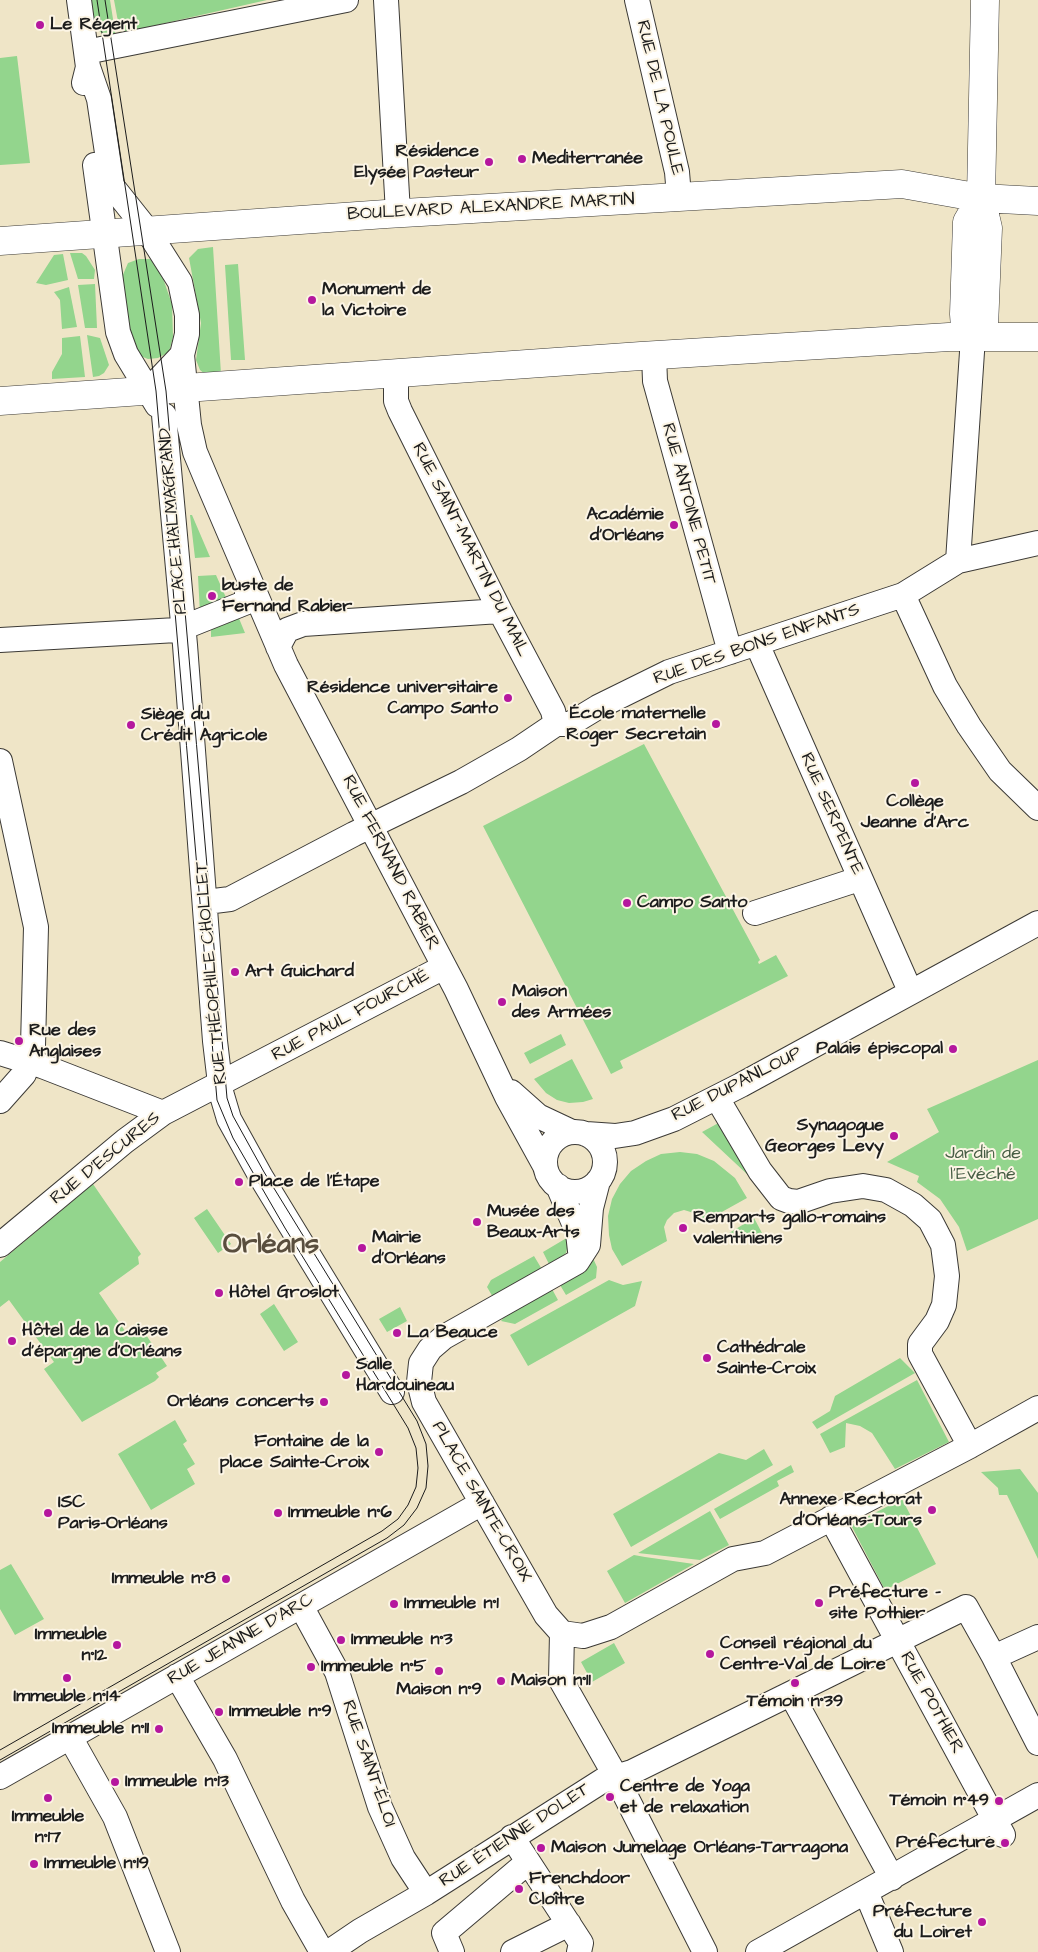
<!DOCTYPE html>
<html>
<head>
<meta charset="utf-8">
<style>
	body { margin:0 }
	canvas { display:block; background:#efe5c7 }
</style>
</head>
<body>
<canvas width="1038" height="1952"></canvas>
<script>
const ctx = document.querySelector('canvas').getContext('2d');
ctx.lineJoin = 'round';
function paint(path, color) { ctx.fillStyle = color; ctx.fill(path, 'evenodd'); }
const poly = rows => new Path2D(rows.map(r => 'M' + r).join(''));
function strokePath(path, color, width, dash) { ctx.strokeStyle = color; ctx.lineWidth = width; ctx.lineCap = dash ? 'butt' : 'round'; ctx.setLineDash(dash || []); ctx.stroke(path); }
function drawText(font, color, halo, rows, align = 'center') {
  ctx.font = font + ' "Architects Daughter",sans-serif'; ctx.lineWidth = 4; ctx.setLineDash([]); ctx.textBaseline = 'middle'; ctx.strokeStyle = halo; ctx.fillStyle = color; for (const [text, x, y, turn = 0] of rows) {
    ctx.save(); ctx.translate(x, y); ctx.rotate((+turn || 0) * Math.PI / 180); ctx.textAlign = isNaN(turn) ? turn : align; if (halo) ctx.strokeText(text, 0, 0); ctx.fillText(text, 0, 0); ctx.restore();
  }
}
paint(poly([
	[89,0,110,0,116,38,106,36,95,28],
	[114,0,267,0,126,32,119,27],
	[17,56,30,163,0,165,0,58],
	[213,247,221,374,206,375,200,370,196,360,201,323,189,258,198,249],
	[70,253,82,253,86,256,95,270,94,279,78,279],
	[63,254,68,280,46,285,36,283,54,255],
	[139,259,150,259,159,267,172,304,173,337,169,352,158,358,148,359,138,355,128,335,122,277,128,263],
	[238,264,245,360,231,360,225,265],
	[95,284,97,328,85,328,78,285],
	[69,287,77,327,62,329,60,300,54,292],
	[87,335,100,338,109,365,104,373,99,376,93,377],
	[80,336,85,377,52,379,52,372,62,354,62,338],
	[190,515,192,515,210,557,195,558],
	[216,575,228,602,200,614,198,576],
	[238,616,245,633,211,637,211,623],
	[644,744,760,960,758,962,759,964,776,955,788,976,620,1061,623,1068,611,1074,483,826],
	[561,1034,566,1045,530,1064,524,1053],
	[572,1059,593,1099,583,1102,569,1103,557,1100,546,1093,534,1079],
	[1038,1060,1038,1219,967,1251,959,1227,940,1199,917,1182,919,1176,887,1162,939,1132,927,1109],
	[724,1120,754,1174,749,1176,702,1132],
	[680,1152,697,1154,714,1161,735,1178,747,1198,702,1223,694,1213,684,1210,674,1213,667,1220,664,1227,667,1241,622,1266,612,1249,609,1235,608,1216,612,1199,620,1184,631,1171,646,1161,661,1154],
	[93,1184,141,1254,138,1257,139,1264,99,1293,125,1331,138,1323,167,1366,156,1373,159,1377,155,1381,82,1422,44,1369,54,1362,9,1300,0,1307,0,1262],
	[207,1209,231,1244,218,1253,194,1218],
	[754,1218,762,1233,756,1236,729,1233],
	[570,1236,566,1253,550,1266,543,1252],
	[534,1256,543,1271,494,1299,487,1287,491,1280],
	[592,1256,597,1267,596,1278,566,1295,560,1285,582,1273],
	[609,1280,623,1285,642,1281,635,1306,528,1366,510,1335],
	[552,1289,558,1300,515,1324,501,1321,505,1316],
	[274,1304,298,1342,284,1351,260,1314],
	[400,1307,407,1321,387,1332,379,1319],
	[900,1358,915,1373,817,1429,812,1422,830,1411,835,1396],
	[917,1380,949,1442,895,1469,872,1433,860,1426,846,1423,845,1447,830,1453,820,1434],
	[175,1420,187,1441,183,1444,195,1464,187,1469,195,1484,151,1510,118,1454],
	[764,1449,773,1465,631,1547,613,1514,719,1453,746,1460],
	[791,1465,794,1472,777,1481,779,1486,720,1519,714,1509],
	[1020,1469,1038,1493,1038,1559,1007,1495,999,1495,998,1488,981,1472],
	[902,1499,936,1564,885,1590,851,1525],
	[710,1511,729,1545,700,1560,638,1553],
	[634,1555,645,1557,694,1564,625,1603,607,1571],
	[11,1564,44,1619,15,1635,0,1609,0,1570],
	[614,1643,625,1663,592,1682,581,1662]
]), '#93d58d');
const minor = poly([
	[79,0,88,67,84,83],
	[386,0,398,213],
	[637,0,677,172,679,196],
	[86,52,346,0],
	[88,67,99,99,112,186,147,230,180,282,187,315,187,334,182,355,189,425,195,452,211,490,286,665,456,989,507,1097,545,1166],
	[95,165,118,332,126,354,157,405],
	[654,355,655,381,730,652],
	[396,373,396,401,400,411,500,611,553,711,556,724],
	[147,392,182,355],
	[164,415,185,645,215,1041,221,1092,229,1119,261,1177,392,1392],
	[958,561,973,337],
	[903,595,945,686,969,726,1000,771,1038,808],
	[0,640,177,630,247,602,247,592],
	[757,644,907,984],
	[278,647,287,630,303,624,500,611],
	[556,724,570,724,598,707,669,672,903,595,958,561,1038,543],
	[0,761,36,927,33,1046,24,1074,0,1101],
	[206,902,230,899,354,834,461,782,519,749,556,724],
	[755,913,859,879],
	[0,1053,42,1066,163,1113],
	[511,1092,538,1116,572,1132],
	[717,1098,760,1171,781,1198,789,1201,798,1202,830,1191,863,1186,886,1190,913,1205,930,1220,943,1245,947,1276,944,1305,937,1321,920,1344,920,1354,970,1446],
	'545 1162a30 30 0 1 1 60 0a30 30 0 1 1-60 0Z',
	[586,1134,615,1136,635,1133,674,1119,741,1085,1038,923],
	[598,1181,591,1208,588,1245,577,1262,444,1337,430,1349,421,1363,419,1382,424,1402,546,1615,562,1633,561,1680,616,1777,705,1952],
	[558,1186,578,1233,580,1251],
	[0,1245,125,1141,163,1113,444,967],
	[831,1518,1003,1835],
	[301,1606,337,1672,380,1807,403,1858,426,1893],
	[562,1633,583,1636,611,1627,733,1559,765,1553,970,1446,1038,1408],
	[994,1657,1038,1637],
	[177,1676,225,1759,293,1901,322,1952],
	[791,1694,892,1878],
	[70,1737,115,1817,168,1952],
	[0,1777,482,1503],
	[512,1837,581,1943,579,1952],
	[866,1892,891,1952],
	[329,1952,360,1931,426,1893,602,1781,632,1772,966,1607,994,1657,1038,1743],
	[452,1952,444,1933,528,1862],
	[513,1952,569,1924],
	[758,1952,1038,1795]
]);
const major = poly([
	[0,241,386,214,902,184,981,198,1038,201],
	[973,337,984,327,988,228,981,198,985,0],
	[973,337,965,328,964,314,967,222,981,198],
	[0,401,641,356,949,337,1038,337]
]);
strokePath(minor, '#3c3a36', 26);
strokePath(major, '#3c3a36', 29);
strokePath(minor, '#fff', 24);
strokePath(major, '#fff', 28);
strokePath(poly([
	[0,1750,382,1531,398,1519,408,1505,416,1487,418,1468,416,1448,408,1428,285,1228,233,1138,217,1100,156,391,97,0],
	[0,1760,387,1538,404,1525,417,1508,426,1488,428,1466,426,1444,417,1421,264,1172,233,1116,227,1098,166,391,105,0]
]), '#1c1c1c', 1);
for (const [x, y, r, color] of [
	[40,25,5,"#b5179e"],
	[522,159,5,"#b5179e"],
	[489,162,5,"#b5179e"],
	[312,300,5,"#b5179e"],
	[674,525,5,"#b5179e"],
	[212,596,5,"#b5179e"],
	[508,698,5,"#b5179e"],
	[716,724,5,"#b5179e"],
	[131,725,5,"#b5179e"],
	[915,783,5,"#b5179e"],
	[627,903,5,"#b5179e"],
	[235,972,5,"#b5179e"],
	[502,1002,5,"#b5179e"],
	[19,1041,5,"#b5179e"],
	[953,1049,5,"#b5179e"],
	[894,1136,5,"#b5179e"],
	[239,1182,5,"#b5179e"],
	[477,1222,5,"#b5179e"],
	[683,1228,5,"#b5179e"],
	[362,1248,5,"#b5179e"],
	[219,1293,5,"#b5179e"],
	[397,1333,5,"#b5179e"],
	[12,1341,5,"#b5179e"],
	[707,1358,5,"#b5179e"],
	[346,1375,5,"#b5179e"],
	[324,1402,5,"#b5179e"],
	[379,1452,5,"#b5179e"],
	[932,1510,5,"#b5179e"],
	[48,1513,5,"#b5179e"],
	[278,1513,5,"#b5179e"],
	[226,1579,5,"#b5179e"],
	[819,1603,5,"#b5179e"],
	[394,1604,5,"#b5179e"],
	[341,1640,5,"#b5179e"],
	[117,1645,5,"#b5179e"],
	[710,1654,5,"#b5179e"],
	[311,1667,5,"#b5179e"],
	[439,1671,5,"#b5179e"],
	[67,1678,5,"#b5179e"],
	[501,1681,5,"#b5179e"],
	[795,1683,5,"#b5179e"],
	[219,1712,5,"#b5179e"],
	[159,1729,5,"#b5179e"],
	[115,1782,5,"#b5179e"],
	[610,1797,5,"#b5179e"],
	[48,1798,5,"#b5179e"],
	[999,1801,5,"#b5179e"],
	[1005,1843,5,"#b5179e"],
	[541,1848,5,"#b5179e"],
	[34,1864,5,"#b5179e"],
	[519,1889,5,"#b5179e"],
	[982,1922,5,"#b5179e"]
]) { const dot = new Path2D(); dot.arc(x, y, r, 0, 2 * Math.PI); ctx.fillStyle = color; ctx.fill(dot); strokePath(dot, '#fcf5e5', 2); }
drawText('bold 18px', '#1c1c1c', '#fcf5e5', [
	["Le Régent",50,25],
	["Résidence",479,152,"right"],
	["Elysée Pasteur",479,173,"right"],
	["Mediterranée",532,159],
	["Monument de",322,290],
	["la Victoire",322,311],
	["Académie",664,515,"right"],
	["d'Orléans",664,536,"right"],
	["buste de",222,586],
	["Fernand Rabier",222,607],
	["Résidence universitaire",498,688,"right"],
	["Campo Santo",498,709,"right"],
	["École maternelle",706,714,"right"],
	["Roger Secretain",706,735,"right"],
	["Siège du",141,715],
	["Crédit Agricole",141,736],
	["Collège",915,802,"center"],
	["Jeanne d'Arc",915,823,"center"],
	["Campo Santo",637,903],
	["Art Guichard",245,972],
	["Maison",512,992],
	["des Armées",512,1013],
	["Rue des",29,1031],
	["Anglaises",29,1052],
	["Palais épiscopal",943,1049,"right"],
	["Synagogue",884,1126,"right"],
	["Georges Levy",884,1147,"right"],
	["Place de l'Étape",249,1182],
	["Musée des",487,1212],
	["Beaux-Arts",487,1233],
	["Remparts gallo-romains",693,1218],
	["valentiniens",693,1239],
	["Mairie",372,1238],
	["d'Orléans",372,1259],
	["Hôtel Groslot",229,1293],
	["Hôtel de la Caisse",22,1331],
	["d'épargne d'Orléans",22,1352],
	["La Beauce",407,1333],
	["Cathédrale",717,1348],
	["Sainte-Croix",717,1369],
	["Salle",356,1365],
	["Hardouineau",356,1386],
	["Orléans concerts",314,1402,"right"],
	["Fontaine de la",369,1442,"right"],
	["place Sainte-Croix",369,1463,"right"],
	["Annexe Rectorat",922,1500,"right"],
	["d'Orléans-Tours",922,1521,"right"],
	["ISC",58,1503],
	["Paris-Orléans",58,1524],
	["Immeuble n°6",288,1513],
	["Immeuble n°8",216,1579,"right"],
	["Préfecture -",829,1593],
	["site Pothier",829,1614],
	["Immeuble n°1",404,1604],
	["Immeuble",107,1635,"right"],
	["n°12",107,1656,"right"],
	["Immeuble n°3",351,1640],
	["Conseil régional du",720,1644],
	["Centre-Val de Loire",720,1665],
	["Immeuble n°5",321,1667],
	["Maison n°11",511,1681],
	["Maison n°9",439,1690,"center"],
	["Immeuble n°14",67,1697,"center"],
	["Témoin n°39",795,1702,"center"],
	["Immeuble n°9",229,1712],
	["Immeuble n°11",149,1729,"right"],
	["Immeuble n°13",125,1782],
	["Centre de Yoga",620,1787],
	["et de relaxation",620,1808],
	["Témoin n°49",989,1801,"right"],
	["Immeuble",48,1817,"center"],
	["n°17",48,1838,"center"],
	["Préfecture",995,1843,"right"],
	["Maison Jumelage Orléans-Tarragona",551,1848],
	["Immeuble n°19",44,1864],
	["Frenchdoor",529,1879],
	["Cloître",529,1900],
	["Préfecture",972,1912,"right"],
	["du Loiret",972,1933,"right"]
], 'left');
drawText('18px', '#1c1c1c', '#fcf5e5', [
	["RUE DE LA POULE",659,98,77],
	["BOULEVARD ALEXANDRE MARTIN",491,208,-3],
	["RUE ANTOINE PETIT",688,504,75],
	["PLACE HALMAGRAND",174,521,-95],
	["RUE SAINT-MARTIN DU MAIL",470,550,63],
	["RUE DES BONS ENFANTS",757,645,-19],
	["RUE SERPENTE",831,814,66],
	["RUE FERNAND RABIER",390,863,63],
	["RUE THÉOPHILE CHOLLET",212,973,-95],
	["RUE PAUL FOURCHÉ",351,1016,-28],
	["RUE DUPANLOUP",737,1085,-27],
	["RUE D'ESCURES",106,1159,-39],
	["PLACE SAINTE-CROIX",481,1502,60],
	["RUE JEANNE D'ARC",241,1640,-30],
	["RUE POTHIER",931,1703,61],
	["RUE SAINT-ÉLOI",368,1764,71],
	["RUE ÉTIENNE DOLET",515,1836,-33]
]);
drawText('18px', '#465d44', '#fcf5e5', [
	["Jardin de",983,1154],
	["l'Evéché",983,1175]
]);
drawText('bold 28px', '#594e3e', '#fcf5e5', [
	["Orléans",271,1246]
]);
</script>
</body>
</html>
